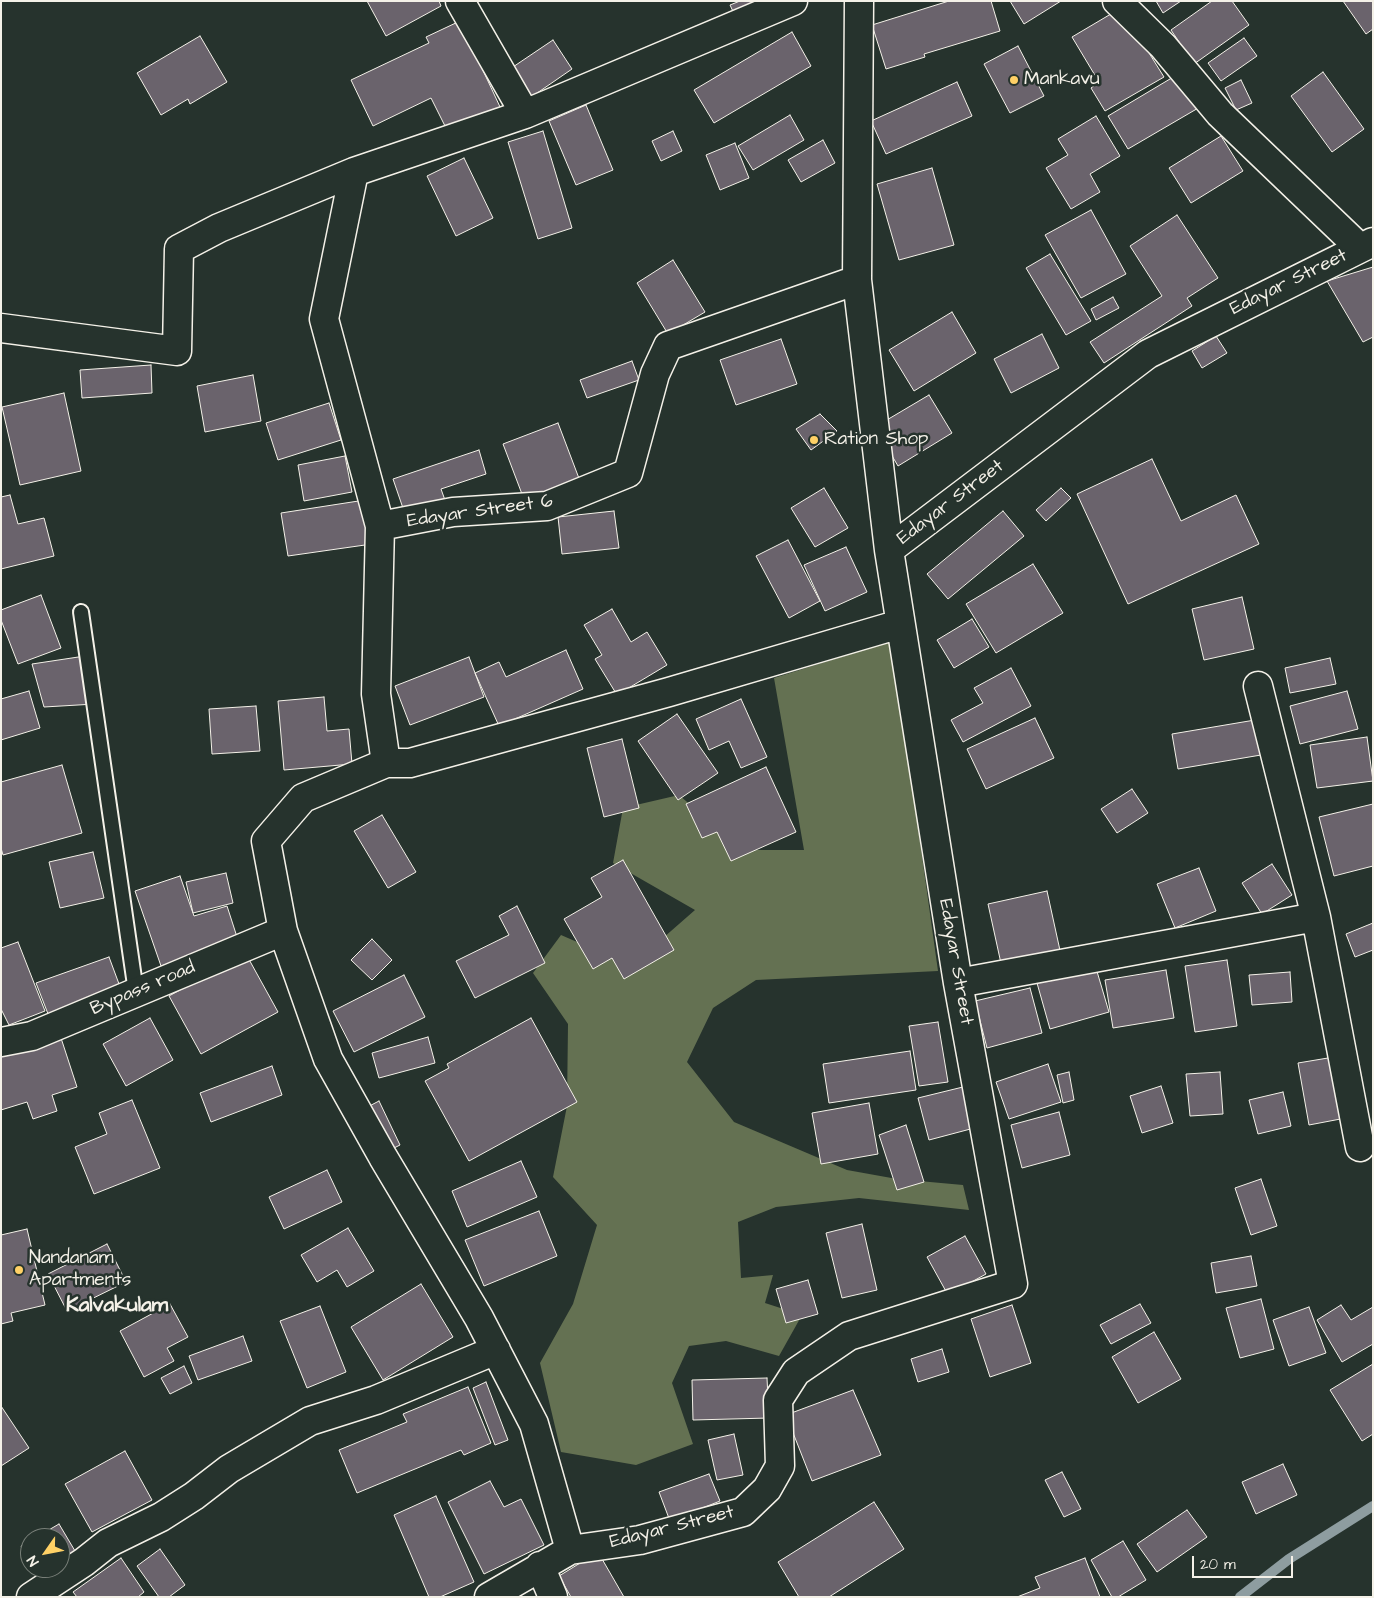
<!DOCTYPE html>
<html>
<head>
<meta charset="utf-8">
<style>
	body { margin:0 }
	#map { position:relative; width:1374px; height:1598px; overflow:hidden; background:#26332d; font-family:"Architects Daughter",sans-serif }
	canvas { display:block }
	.frame { position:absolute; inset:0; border:2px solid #f4f1e8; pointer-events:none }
	.north { position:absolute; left:20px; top:1528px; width:50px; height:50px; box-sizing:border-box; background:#26332d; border:1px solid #787f78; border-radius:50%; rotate:237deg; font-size:14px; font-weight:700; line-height:20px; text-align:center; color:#f4f1e8 }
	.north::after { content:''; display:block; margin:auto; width:18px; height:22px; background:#ffd166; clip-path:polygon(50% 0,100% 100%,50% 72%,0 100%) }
	.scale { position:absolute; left:1192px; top:1556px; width:101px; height:22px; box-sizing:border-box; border:2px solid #f4f1e8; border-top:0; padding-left:6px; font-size:15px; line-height:18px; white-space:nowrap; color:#f4f1e8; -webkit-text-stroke:4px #26332d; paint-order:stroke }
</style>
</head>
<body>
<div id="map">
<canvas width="1374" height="1598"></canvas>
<div class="frame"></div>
<div class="north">N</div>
<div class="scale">20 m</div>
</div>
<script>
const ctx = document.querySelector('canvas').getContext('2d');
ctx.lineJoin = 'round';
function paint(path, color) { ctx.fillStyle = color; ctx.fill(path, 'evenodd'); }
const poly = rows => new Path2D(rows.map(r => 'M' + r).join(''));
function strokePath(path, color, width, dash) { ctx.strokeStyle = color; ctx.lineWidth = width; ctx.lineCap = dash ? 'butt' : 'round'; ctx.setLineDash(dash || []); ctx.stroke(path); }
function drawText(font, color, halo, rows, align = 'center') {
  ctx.font = font + ' "Architects Daughter",sans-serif'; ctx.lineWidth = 5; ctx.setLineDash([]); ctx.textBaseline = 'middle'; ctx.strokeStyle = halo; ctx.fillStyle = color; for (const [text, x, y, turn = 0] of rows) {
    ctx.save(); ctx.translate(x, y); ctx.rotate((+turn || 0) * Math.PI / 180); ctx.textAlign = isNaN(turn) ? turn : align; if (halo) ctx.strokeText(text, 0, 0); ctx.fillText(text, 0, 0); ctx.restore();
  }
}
paint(poly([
	[892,641,938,971,756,980,713,1008,687,1062,734,1122,847,1170,897,1179,963,1185,969,1210,859,1198,776,1207,738,1222,741,1278,773,1275,765,1303,802,1315,779,1356,726,1341,689,1346,672,1383,693,1444,636,1465,561,1452,540,1363,573,1304,597,1225,553,1177,567,1106,568,1024,533,973,561,935,607,955,647,952,695,910,613,863,623,808,679,795,743,850,804,850,774,678]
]), '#647152');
strokePath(poly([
	[1240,1597,1289,1559,1373,1506]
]), '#8e9da0', 10);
const building = poly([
	[367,1,439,1,441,6,386,36,367,1],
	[740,1,763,1,737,20,730,5,740,1],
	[949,1,991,1,1000,31,924,54,925,57,886,69,872,25,949,1],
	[1010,1,1061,1,1024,24,1010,1],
	[1156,1,1181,1,1163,13,1156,1],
	[1212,1,1232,1,1249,25,1194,64,1171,30,1212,1],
	[1343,1,1373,1,1373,29,1366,34,1343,1],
	[1121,8,1164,77,1105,111,1091,88,1099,82,1072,37,1121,8],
	[460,21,501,109,449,134,431,98,373,126,351,80,429,43,426,37,460,21],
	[792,32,811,66,714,123,694,90,792,32],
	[200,36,227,82,190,104,188,99,161,115,137,73,200,36],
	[1244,38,1257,56,1221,81,1208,63,1244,38],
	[553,40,572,69,527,100,507,71,553,40],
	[1018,46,1044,96,1010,113,984,64,1018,46],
	[1323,72,1364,129,1332,152,1291,96,1323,72],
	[1180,73,1200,107,1128,149,1108,116,1180,73],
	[1241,80,1252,103,1236,110,1225,88,1241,80],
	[957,82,972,116,886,154,871,121,957,82],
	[586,105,613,170,576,185,549,121,586,105],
	[790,115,804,140,753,170,738,146,790,115],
	[1096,116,1120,156,1090,174,1100,192,1071,209,1046,168,1068,155,1058,139,1096,116],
	[543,131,572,228,538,239,508,142,543,131],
	[673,131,682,151,661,161,652,141,673,131],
	[1221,136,1243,171,1191,203,1169,168,1221,136],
	[823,140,835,163,801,182,788,160,823,140],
	[735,143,749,178,720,190,706,155,735,143],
	[464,158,493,218,456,236,427,176,464,158],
	[932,168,954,245,899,260,877,184,932,168],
	[1091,210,1126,274,1081,298,1045,235,1091,210],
	[1177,215,1218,278,1187,298,1192,306,1104,363,1090,342,1162,296,1130,246,1177,215],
	[1050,254,1091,321,1066,335,1026,268,1050,254],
	[673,260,705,312,668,334,637,283,673,260],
	[1373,267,1373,337,1363,342,1327,281,1373,267],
	[1113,297,1119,308,1096,320,1091,309,1113,297],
	[952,312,976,353,914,391,889,350,952,312],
	[1042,334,1059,368,1011,393,994,359,1042,334],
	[1216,336,1227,353,1202,368,1192,351,1216,336],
	[781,339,797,384,736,405,720,360,781,339],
	[632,361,639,380,587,398,580,380,632,361],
	[151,365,152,393,82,398,80,370,151,365],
	[253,375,261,421,205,432,197,386,253,375],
	[64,393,81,471,20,485,2,407,64,393],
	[929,395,952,433,898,466,875,427,929,395],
	[329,403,341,440,278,460,266,423,329,403],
	[820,414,837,431,811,450,796,429,820,414],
	[558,423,580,481,525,502,503,444,558,423],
	[479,450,486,474,441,489,446,503,406,517,393,479,479,450],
	[345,456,352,492,304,501,298,465,345,456],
	[1152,459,1181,521,1236,495,1259,544,1128,604,1077,494,1152,459],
	[824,488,848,528,815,547,791,508,824,488],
	[1061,488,1071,498,1046,521,1036,510,1061,488],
	[10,495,18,524,44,518,54,556,1,569,1,497,10,495],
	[365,500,372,544,288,556,281,513,365,500],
	[614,511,619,548,562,554,558,517,614,511],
	[1003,511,1024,536,948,599,927,574,1003,511],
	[788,540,820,601,789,618,756,556,788,540],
	[846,547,867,592,825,611,804,565,846,547],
	[1033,564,1063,613,996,653,966,604,1033,564],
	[41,595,61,648,18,664,1,620,1,610,41,595],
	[1242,597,1254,649,1204,660,1192,609,1242,597],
	[612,609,631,642,647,632,667,665,617,695,595,659,602,655,584,625,612,609],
	[972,619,989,647,954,668,937,640,972,619],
	[566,650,583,689,499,726,475,673,499,662,506,677,566,650],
	[85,656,95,704,44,707,32,664,85,656],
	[469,657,484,697,410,725,395,686,469,657],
	[1330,658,1336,684,1290,693,1285,668,1330,658],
	[1011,668,1031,706,963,742,951,720,983,703,974,688,1011,668],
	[29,691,40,728,1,740,1,699,29,691],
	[1347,691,1358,729,1300,744,1290,706,1347,691],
	[324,697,327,731,349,729,352,764,284,770,278,701,324,697],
	[741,699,767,757,741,768,729,741,709,750,696,719,741,699],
	[256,706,260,751,212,754,209,709,256,706],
	[677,714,718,773,678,800,638,741,677,714],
	[1035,718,1054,758,986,789,967,749,1035,718],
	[1255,720,1261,755,1178,769,1172,734,1255,720],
	[1367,737,1373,781,1317,788,1310,745,1367,737],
	[622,739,639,808,604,817,587,748,622,739],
	[62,765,82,833,3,855,1,848,1,782,62,765],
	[766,767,796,832,731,861,717,832,702,838,686,804,766,767],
	[1132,789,1148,813,1117,833,1101,809,1132,789],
	[1373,804,1373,866,1334,876,1319,817,1373,804],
	[382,815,416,872,388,888,354,831,382,815],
	[93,852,104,898,60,908,49,862,93,852],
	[623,860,674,950,624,979,612,958,593,969,564,919,602,897,591,878,623,860],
	[1272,864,1292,895,1262,914,1242,883,1272,864],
	[1199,868,1216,911,1175,928,1157,884,1199,868],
	[226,873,233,903,193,913,186,882,226,873],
	[180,876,194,916,227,906,238,940,161,966,135,891,180,876],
	[1047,891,1061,955,1002,968,988,904,1047,891],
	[517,906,545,963,475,998,456,961,509,935,499,916,517,906],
	[1373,923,1373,950,1355,957,1346,934,1373,923],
	[372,939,392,960,372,980,351,960,372,939],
	[18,942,45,1011,9,1025,1,1009,1,948,18,942],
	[246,954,278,1012,201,1054,169,996,246,954],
	[109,957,122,992,50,1019,36,983,109,957],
	[1227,960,1237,1026,1195,1032,1185,966,1227,960],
	[1096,968,1109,1012,1050,1029,1037,983,1096,968],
	[1166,970,1174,1018,1113,1028,1105,980,1166,970],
	[1290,972,1292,1002,1252,1005,1249,975,1290,972],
	[404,975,425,1017,354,1052,333,1011,404,975],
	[1030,988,1042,1033,987,1048,975,1001,1030,988],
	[150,1018,173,1060,126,1086,103,1044,150,1018],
	[531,1018,577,1102,469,1161,425,1081,449,1068,447,1064,531,1018],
	[938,1022,948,1082,919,1086,909,1026,938,1022],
	[428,1037,435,1063,379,1078,372,1053,428,1037],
	[61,1038,77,1087,52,1095,57,1111,33,1119,27,1102,1,1110,1,1057,61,1038],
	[910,1051,916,1090,829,1103,823,1064,910,1051],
	[1340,1056,1351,1117,1309,1125,1298,1063,1340,1056],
	[1048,1064,1061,1102,1009,1119,996,1082,1048,1064],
	[272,1066,282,1095,211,1122,200,1093,272,1066],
	[1069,1072,1074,1100,1063,1103,1057,1075,1069,1072],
	[1220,1072,1223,1114,1190,1116,1186,1074,1220,1072],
	[967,1086,978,1127,929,1140,918,1098,967,1086],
	[1161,1086,1173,1123,1142,1133,1130,1096,1161,1086],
	[1283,1092,1291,1126,1258,1134,1249,1100,1283,1092],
	[132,1100,160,1168,94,1194,75,1147,107,1134,99,1113,132,1100],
	[379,1101,400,1145,380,1155,358,1112,379,1101],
	[869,1103,878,1154,821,1164,812,1113,869,1103],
	[1059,1112,1070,1155,1022,1168,1011,1125,1059,1112],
	[906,1125,924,1182,897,1190,879,1135,906,1125],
	[521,1161,537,1197,467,1227,452,1191,521,1161],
	[327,1170,342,1202,284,1229,269,1197,327,1170],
	[1261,1179,1277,1226,1251,1235,1235,1188,1261,1179],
	[539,1211,557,1256,484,1286,465,1240,539,1211],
	[862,1224,877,1290,842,1298,826,1233,862,1224],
	[348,1228,374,1271,347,1287,337,1270,317,1282,301,1255,348,1228],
	[27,1229,45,1305,11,1313,13,1321,1,1324,1,1235,27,1229],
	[965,1236,986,1274,948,1295,927,1257,965,1236],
	[107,1244,126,1282,67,1311,48,1274,107,1244],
	[1251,1256,1257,1286,1216,1293,1211,1263,1251,1256],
	[808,1280,818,1314,786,1323,776,1289,808,1280],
	[421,1284,453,1337,383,1380,351,1327,421,1284],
	[1261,1299,1274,1349,1240,1358,1226,1308,1261,1299],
	[170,1304,188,1337,167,1348,174,1361,144,1377,120,1331,170,1304],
	[1140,1304,1151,1323,1111,1344,1100,1325,1140,1304],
	[1012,1305,1031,1363,990,1377,971,1319,1012,1305],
	[1341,1305,1351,1320,1373,1307,1373,1344,1342,1362,1317,1320,1341,1305],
	[320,1306,346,1372,307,1388,280,1321,320,1306],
	[1309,1307,1326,1353,1289,1366,1273,1320,1309,1307],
	[1154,1332,1181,1379,1138,1403,1112,1357,1154,1332],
	[243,1336,252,1361,198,1380,189,1356,243,1336],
	[942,1349,949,1372,918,1382,911,1359,942,1349],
	[1373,1364,1373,1434,1362,1441,1330,1390,1373,1364],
	[184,1366,192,1383,170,1394,161,1378,184,1366],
	[767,1378,769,1418,693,1420,692,1380,767,1378],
	[486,1382,508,1440,495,1445,473,1388,486,1382],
	[468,1387,491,1443,464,1455,461,1450,357,1493,339,1450,407,1422,403,1414,468,1387],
	[853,1390,881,1455,812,1481,786,1415,853,1390],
	[1,1406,29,1448,1,1466,1,1406],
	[734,1434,743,1475,717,1480,708,1440,734,1434],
	[125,1451,152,1500,92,1532,65,1484,125,1451],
	[1283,1464,1297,1495,1256,1514,1242,1482,1283,1464],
	[1062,1472,1081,1509,1064,1517,1045,1480,1062,1472],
	[709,1474,720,1501,670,1521,659,1492,709,1474],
	[490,1481,504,1507,521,1499,544,1545,484,1574,448,1502,490,1481],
	[436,1496,474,1582,440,1597,429,1597,394,1515,436,1496],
	[874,1502,904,1549,829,1597,799,1597,778,1562,874,1502],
	[1187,1510,1207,1537,1157,1572,1137,1544,1187,1510],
	[59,1524,78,1556,60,1566,60,1538,35,1538,59,1524],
	[30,1541,30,1561,21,1546,30,1541],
	[1123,1541,1146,1580,1118,1597,1112,1597,1091,1560,1123,1541],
	[160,1549,185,1585,169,1597,159,1597,137,1566,160,1549],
	[598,1552,624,1597,571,1597,559,1576,598,1552],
	[121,1558,144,1592,138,1597,77,1597,73,1592,121,1558],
	[1085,1558,1100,1597,1017,1597,1040,1588,1035,1577,1085,1558]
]);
paint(building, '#6a636c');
strokePath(building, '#f4f1e8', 1);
const service = poly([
	[81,612,136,992]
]);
const minor = poly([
	[460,1,525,114,793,1],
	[1117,1,1163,46,1220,114,1360,248],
	[354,172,324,319,380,526],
	[1,328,177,351,179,249,219,228,354,172,525,114],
	[889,550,1148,354,1373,242],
	[1258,686,1316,917,1360,1147],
	[386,763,376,694,380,526,453,512,547,506,628,473,655,374,668,346,857,280],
	[958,983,1316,917],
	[1,1042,32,1036,283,931],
	[570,1550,534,1424,479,1318,383,1157,328,1059,283,931,266,841,303,798,386,763,410,763,669,692,900,624],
	[540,1566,553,1597],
	[31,1597,84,1562,108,1543,161,1517,194,1496,229,1469,310,1421,376,1400,496,1350],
	[489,1597,570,1550,640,1540,743,1512,767,1489,780,1466,778,1400,796,1372,849,1336,1013,1284,958,983,889,550,857,280,859,1]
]);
strokePath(service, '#f4f1e8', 18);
strokePath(minor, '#f4f1e8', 31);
strokePath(service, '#26332d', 14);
strokePath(minor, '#26332d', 28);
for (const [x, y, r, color] of [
	[1014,80,5,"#ffd166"],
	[814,440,5,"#ffd166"],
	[19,1270,5,"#ffd166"]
]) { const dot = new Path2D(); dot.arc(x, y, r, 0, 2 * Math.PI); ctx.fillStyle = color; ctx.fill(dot); strokePath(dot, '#26332d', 2); }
drawText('19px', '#f4f1e8', '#26332d', [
	["Mankavu",1024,80],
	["Ration Shop",824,440],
	["Nandanam",29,1259],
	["Apartments",29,1281]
], 'left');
drawText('19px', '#f4f1e8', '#26332d', [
	["Edayar Street",1289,283,-26],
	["Edayar Street",951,503,-37],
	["Edayar Street 6",480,512,-8],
	["Edayar Street",955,962,80],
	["Bypass road",143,989,-23],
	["Edayar Street",672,1528,-14]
]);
drawText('bold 21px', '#f4f1e8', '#26332d', [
	["Kalvakulam",117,1307]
]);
</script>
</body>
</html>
